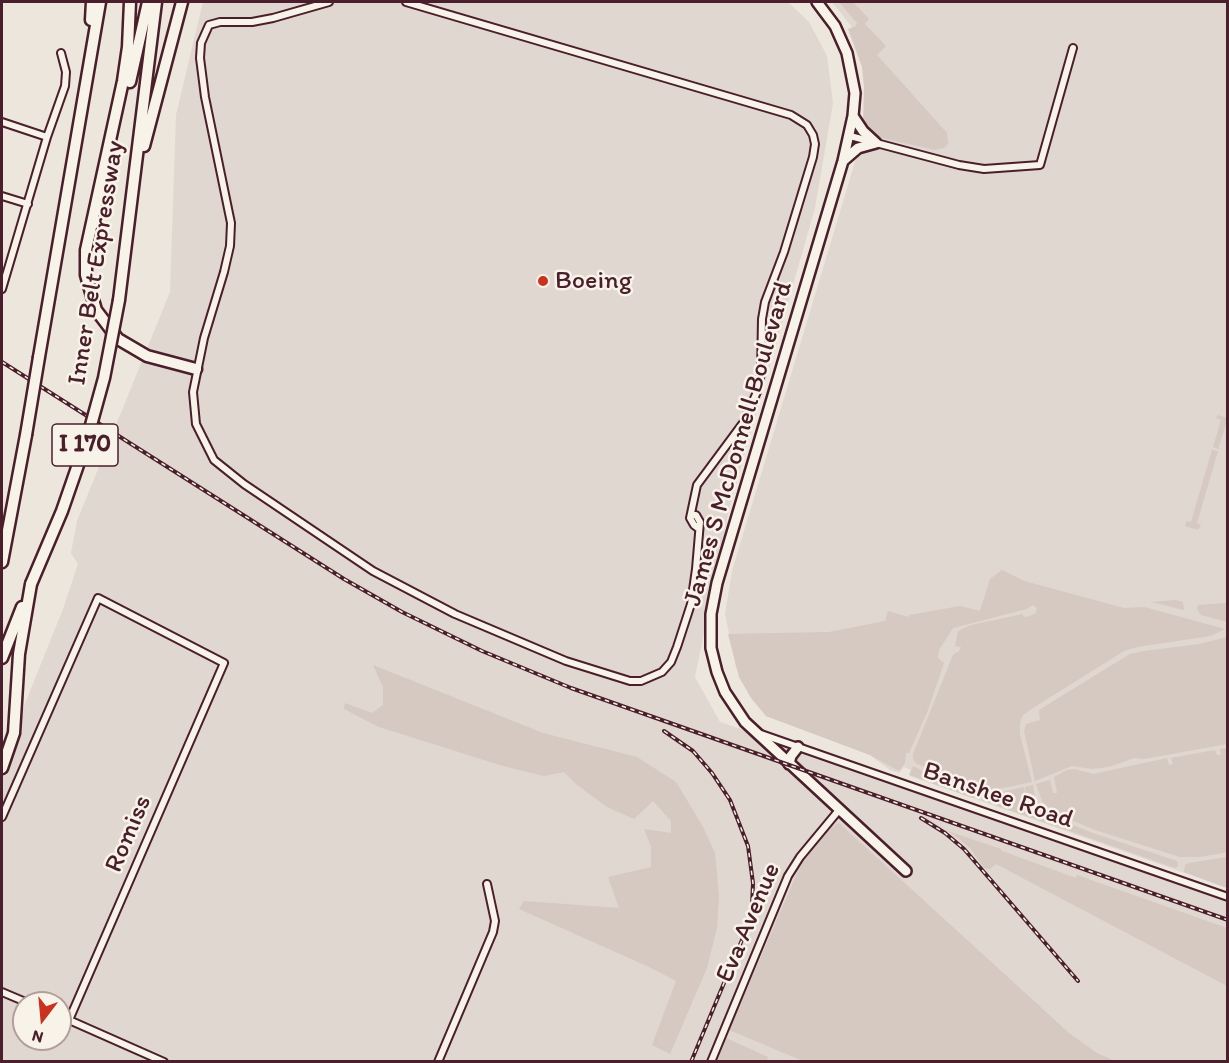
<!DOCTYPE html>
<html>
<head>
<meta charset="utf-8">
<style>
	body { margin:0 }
	#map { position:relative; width:1229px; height:1063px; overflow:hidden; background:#ece6dd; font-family:Itim,sans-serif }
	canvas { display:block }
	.frame { position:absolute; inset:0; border:3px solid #4a1f2b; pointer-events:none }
	.north { position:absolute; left:12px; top:991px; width:60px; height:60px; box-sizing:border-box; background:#f7f3e8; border:2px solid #b29e9c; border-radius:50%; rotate:196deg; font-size:16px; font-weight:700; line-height:24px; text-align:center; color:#4a1f2b }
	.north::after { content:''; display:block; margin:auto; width:21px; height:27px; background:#c8321e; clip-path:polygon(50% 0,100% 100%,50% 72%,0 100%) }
</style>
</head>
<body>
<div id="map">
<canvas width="1229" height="1063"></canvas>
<div class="frame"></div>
<div class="north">N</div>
</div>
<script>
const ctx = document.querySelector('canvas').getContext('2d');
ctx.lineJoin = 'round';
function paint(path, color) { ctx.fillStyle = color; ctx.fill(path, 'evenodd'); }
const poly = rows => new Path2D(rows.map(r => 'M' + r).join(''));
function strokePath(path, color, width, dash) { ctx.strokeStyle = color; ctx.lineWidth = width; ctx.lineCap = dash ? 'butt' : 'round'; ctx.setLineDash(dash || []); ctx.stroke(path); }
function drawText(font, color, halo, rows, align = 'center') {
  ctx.font = font + ' Itim,sans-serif'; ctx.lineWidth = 5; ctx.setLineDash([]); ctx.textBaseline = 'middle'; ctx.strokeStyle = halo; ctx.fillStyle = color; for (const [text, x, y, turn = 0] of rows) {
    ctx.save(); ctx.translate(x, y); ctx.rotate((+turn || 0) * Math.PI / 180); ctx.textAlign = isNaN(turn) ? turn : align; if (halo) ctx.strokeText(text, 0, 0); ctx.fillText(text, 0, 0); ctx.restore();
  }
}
paint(poly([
	[203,2,788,2,809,22,827,56,833,103,815,208,729,509,695,677,720,722,1227,892,1227,1061,2,1061,2,761,63,609,78,564,71,553,77,521,170,292,176,115],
	[24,1003,60,1003,60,1039,24,1039],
	[832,2,1227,2,1227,888,910,776,911,770,904,767,899,773,890,770,870,755,766,716,745,687,736,667,725,614,732,571,867,122,865,61,852,27]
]), '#e0d7d0');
paint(poly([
	[839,2,853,2,869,19,865,24,886,46,877,55,947,133,948,144,944,148,935,150,873,136,863,124,864,87,862,67,848,29,856,26,857,23],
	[1218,415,1228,418,1218,449,1213,447,1221,420,1216,418],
	[1212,450,1218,451,1197,523,1201,525,1198,530,1185,526,1186,521,1191,522],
	[1002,570,1024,581,1124,608,1144,607,1225,629,1211,636,1137,647,1124,651,1033,708,1023,715,1020,723,1020,734,1032,782,993,790,973,790,963,787,916,763,913,759,913,754,953,655,959,651,961,647,955,646,958,631,971,625,1023,614,1023,616,1027,617,1036,613,1037,608,1033,605,1027,609,953,628,939,650,938,658,944,663,928,710,909,753,906,753,905,763,899,771,870,755,766,716,751,698,739,677,728,634,829,632,885,621,888,611,908,617,909,615,960,606,980,611,990,579],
	[1176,600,1183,602,1184,610,1151,602],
	[1227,603,1227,622,1201,615,1197,609,1198,605],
	[1227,637,1227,744,1144,759,1134,758,1109,767,1092,769,1072,766,1035,781,1024,731,1026,724,1040,720,1039,710,1130,654,1144,651,1199,644],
	[373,665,543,733,637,757,676,782,702,825,715,853,719,896,717,928,707,968,670,1054,652,1045,676,981,649,967,519,909,524,901,619,908,608,877,651,867,651,847,644,829,671,833,671,821,653,801,634,819,607,807,576,784,564,772,544,776,503,766,379,727,344,709,345,703,372,713,383,705,383,687],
	[1227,748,1227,852,1218,854,1199,857,1180,857,1095,830,1069,819,1047,806,1042,801,1036,784,1050,780,1053,793,1057,793,1054,777,1067,770,1074,769,1093,774,1167,758,1169,765,1173,764,1171,758,1215,750,1217,755,1221,755,1220,749],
	[913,766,953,786,975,794,973,798,909,775],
	[1033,785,1035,797,1040,804,1068,823,1090,832,1177,861,1178,866,1175,868,981,800,986,796,1023,787,1026,793,1025,787],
	[839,823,1069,1033,1097,1053,1115,1061,803,1061,729,1030,802,862,830,828],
	[942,829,1001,849,1002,851,1076,878,1077,875,1227,928,1227,986,996,864,990,869,984,868,970,848,953,834],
	[1227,857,1227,888,1184,872,1185,865,1189,863],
	[726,1038,768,1057,767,1061,716,1061]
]), '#d5c9c2');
const minor = poly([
	[329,2,273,18,252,22,220,22,209,25,201,43,200,58,205,97,231,223,230,246,224,272,204,338,193,392,196,424,214,460,244,484,373,571,455,614,566,661,630,681,641,681,662,672,671,662,677,647,691,604,696,569,700,522,696,515,692,515],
	[406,2,791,115,807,125,813,135,815,144,813,157,784,252,765,302,762,319,761,373,757,392,743,423,697,485,690,518,694,525,698,528],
	[2,122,47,137],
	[850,136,959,165,984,169,1040,165,1073,48],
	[2,196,28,204],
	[2,289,47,137,65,86,66,72,61,53],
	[761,734,1228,897],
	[2,817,98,598,224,663,69,1020],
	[2,992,28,1003],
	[60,1016,164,1062],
	[438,1062,493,932,495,921,487,884],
	[711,1062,788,876,800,857,839,810]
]);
const primary = poly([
	[817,2,835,26,847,53,855,93,853,116,843,161,717,583,711,614,711,648,717,672,725,692,745,722,906,871],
	[853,116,863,131,876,143],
	[843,161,858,148,876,143],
	[789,764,791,756,798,747]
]);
const motorway = poly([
	[130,2,128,47,123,81,86,250,86,275,96,310,118,339,147,356,196,369],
	[91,20,92,2],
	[130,82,148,2],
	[144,146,182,2],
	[119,300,156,2],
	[39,357,100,2],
	[2,562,26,435],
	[2,658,22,607],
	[2,768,14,733,19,654,31,584]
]);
strokePath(minor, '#4a1f2b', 10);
strokePath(primary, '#4a1f2b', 14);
strokePath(motorway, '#4a1f2b', 15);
strokePath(minor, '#f7f3e8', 6);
strokePath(primary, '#f7f3e8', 9);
strokePath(motorway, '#f7f3e8', 10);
const rail = poly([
	[2,362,344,579,402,612,482,651,571,688,1228,920],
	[664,731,693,751,712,773,730,800,748,846,753,883,752,906,747,928,691,1062],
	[921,818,945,833,964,849,1078,981]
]);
strokePath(rail, '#4a1f2b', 4);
strokePath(rail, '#f7f3e8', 1.5, [4.5]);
const motorwayBridge = poly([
	[26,435,39,357],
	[31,584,62,511,88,436,104,378,119,300]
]);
strokePath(motorwayBridge, '#4a1f2b', 15, []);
strokePath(motorwayBridge, '#f7f3e8', 10);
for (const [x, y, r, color] of [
	[543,281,6,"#c8321e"]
]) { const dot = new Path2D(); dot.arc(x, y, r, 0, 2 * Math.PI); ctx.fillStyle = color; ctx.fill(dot); strokePath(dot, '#f7f3e8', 2); }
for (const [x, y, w] of [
	[85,445,66]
]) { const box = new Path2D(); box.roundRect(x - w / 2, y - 21, w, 42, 4.5); ctx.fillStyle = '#f7f3e8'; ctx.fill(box); strokePath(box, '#4a1f2b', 1.5); }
drawText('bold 24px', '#4a1f2b', null, [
	["I 170",85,445]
]);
drawText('26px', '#4a1f2b', '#f7f3e8', [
	["Inner Belt Expressway",97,263,-81],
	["James S McDonnell Boulevard",739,444,-74],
	["Banshee Road",998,796,19],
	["Romiss",129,834,-67],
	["Eva Avenue",749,923,-67]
]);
drawText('26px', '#4a1f2b', '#f7f3e8', [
	["Boeing",555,281]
], 'left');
</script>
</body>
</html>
